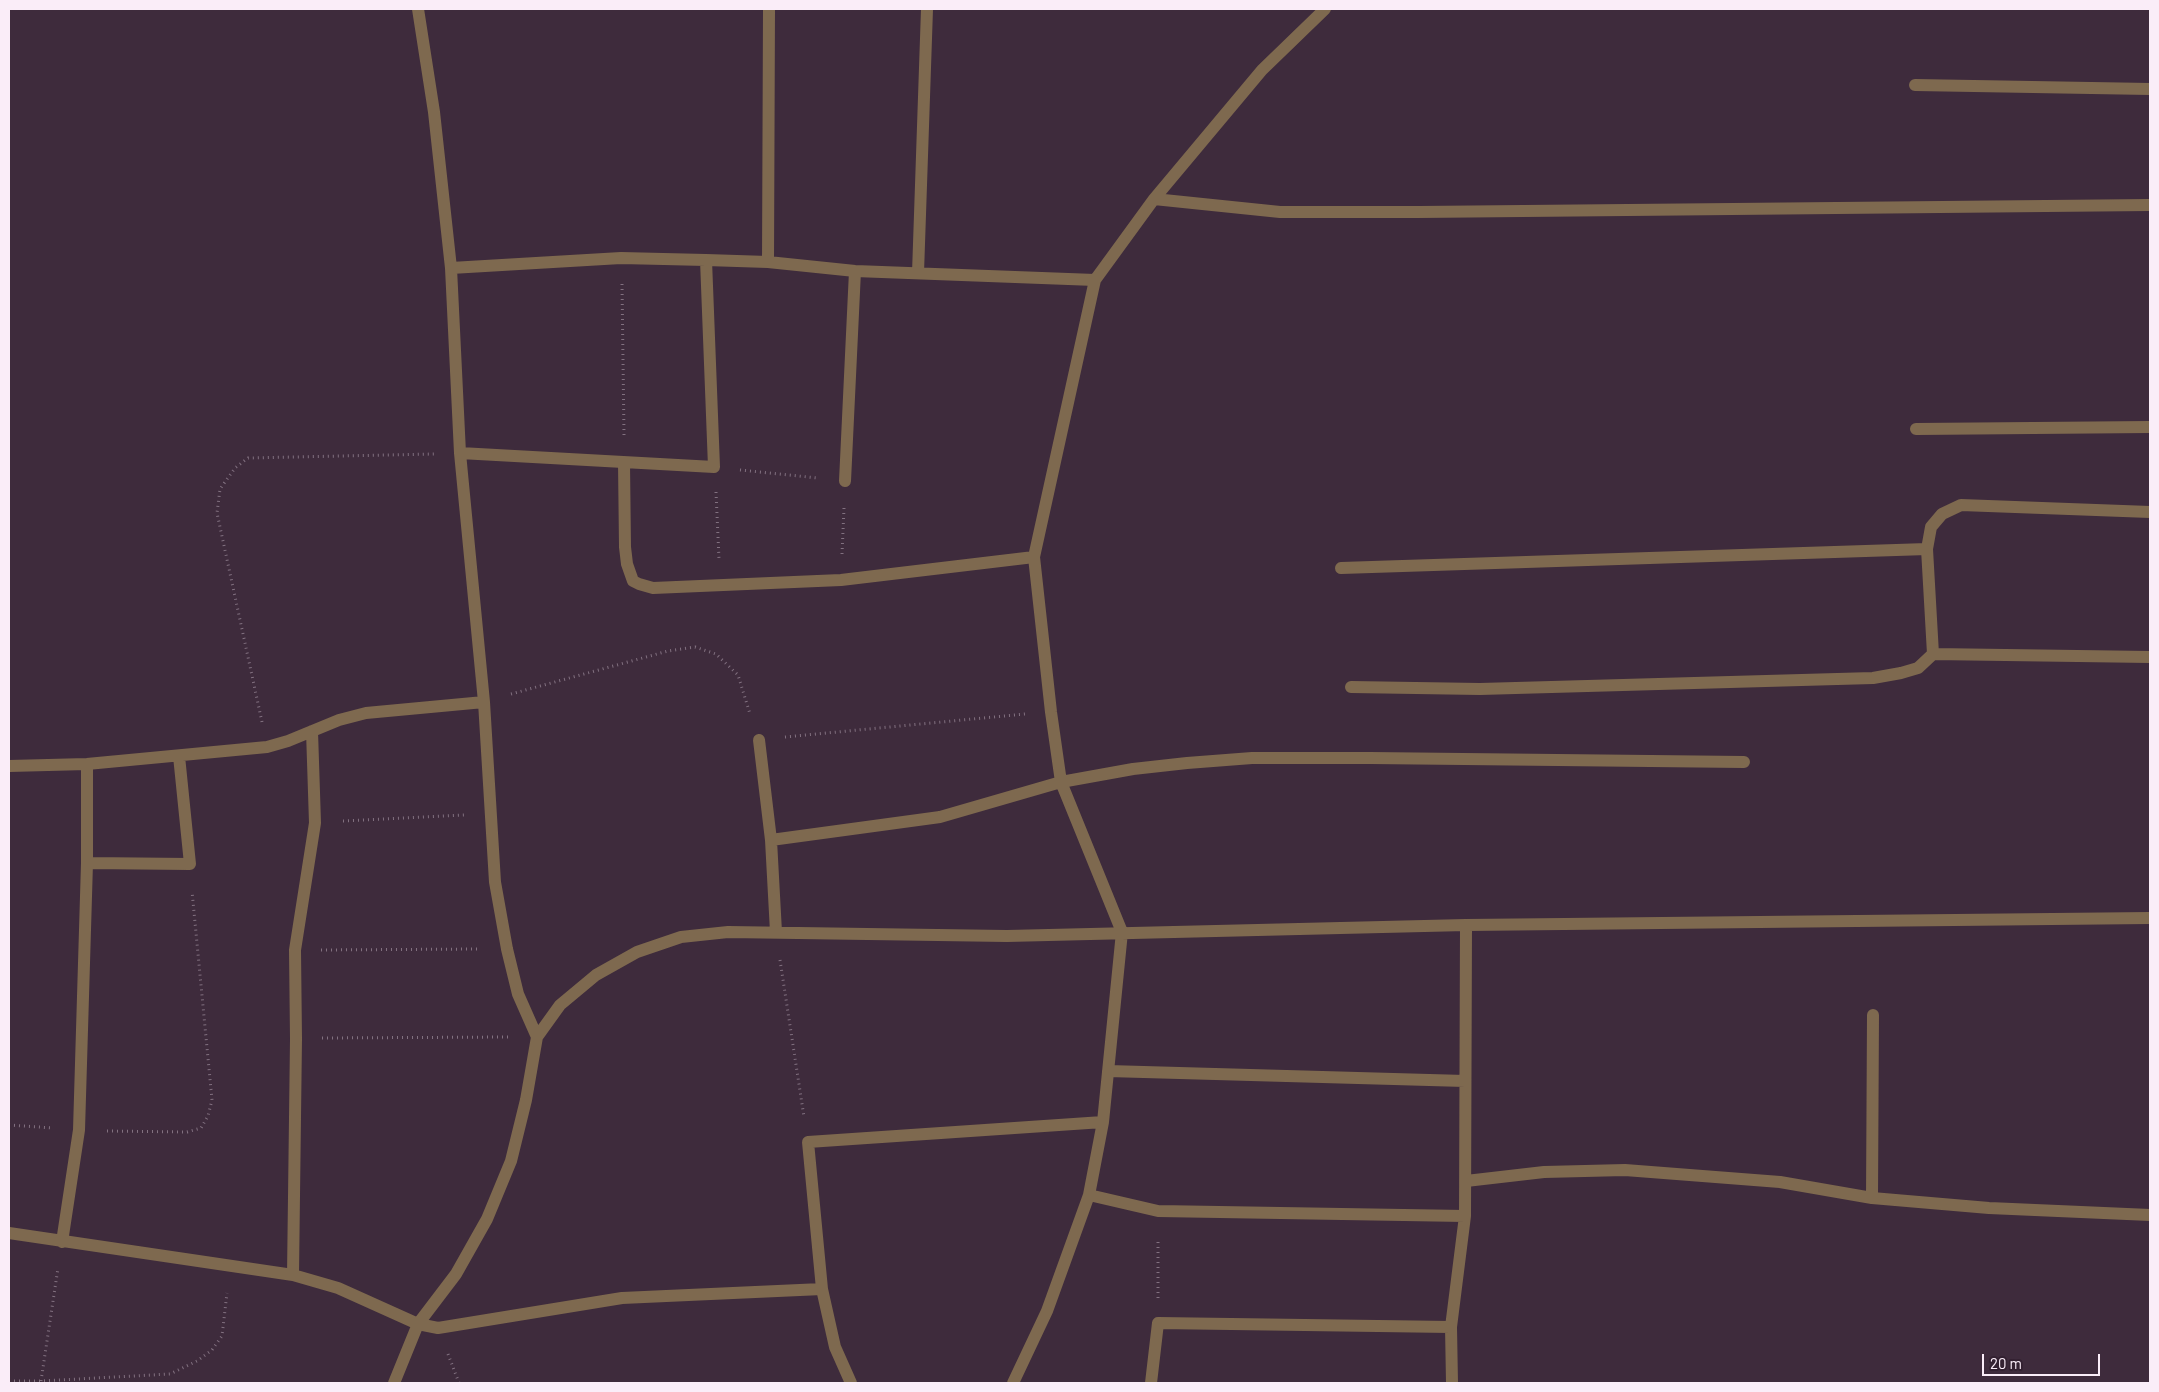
<!DOCTYPE html>
<html>
<head>
<meta charset="utf-8">
<style>
	body { margin:0 }
	#map { position:relative; width:2159px; height:1392px; overflow:hidden; background:#3e2b3c; font-family:Barlow,sans-serif }
	canvas { display:block }
	.frame { position:absolute; inset:0; border:10px solid #faedf8; pointer-events:none }
	.scale { position:absolute; left:1982px; top:1354px; width:118px; height:22px; box-sizing:border-box; border:2px solid #faedf8; border-top:0; padding-left:6px; font-size:15px; line-height:18px; white-space:nowrap; color:#faedf8; -webkit-text-stroke:4px #332131; paint-order:stroke }
</style>
</head>
<body>
<div id="map">
<canvas width="2159" height="1392"></canvas>
<div class="frame"></div>
<div class="scale">20 m</div>
</div>
<script>
const ctx = document.querySelector('canvas').getContext('2d');
ctx.lineJoin = 'round';
const poly = rows => new Path2D(rows.map(r => 'M' + r).join(''));
function strokePath(path, color, width, dash) { ctx.strokeStyle = color; ctx.lineWidth = width; ctx.lineCap = dash ? 'butt' : 'round'; ctx.setLineDash(dash || []); ctx.stroke(path); }
strokePath(poly([
	[622,284,624,435],
	[740,470,818,478],
	[716,492,719,559],
	[842,554,844,508],
	[511,694,668,651,695,647,716,654,738,675,750,714],
	[262,722,217,513,220,489,235,468,248,458,434,454],
	[785,737,1025,714],
	[343,821,464,815],
	[321,950,480,949],
	[780,960,804,1117],
	[322,1038,508,1037],
	[9,1125,53,1128],
	[107,1131,187,1132,201,1128,208,1116,212,1100,192,891],
	[1158,1298,1158,1239],
	[448,1354,459,1383],
	[9,1381,41,1381,170,1374,197,1361,212,1350,222,1336,227,1293],
	[41,1381,58,1268]
]), '#827180', 3, [1, 4]);
strokePath(poly([
	[418,9,434,112,451,268,460,453,484,702,495,882,507,949,518,994,537,1037],
	[1915,85,2150,89],
	[1154,199,1280,212,1419,212,2150,205],
	[768,262,769,9],
	[451,268,621,258,706,260,768,262,855,271,1095,280],
	[918,273,927,9],
	[1916,429,2150,427],
	[460,453,714,467,706,260],
	[624,463,625,547,627,564,633,581,639,584,653,588,841,580,1034,557],
	[845,481,855,271],
	[1341,568,1927,549],
	[1933,654,2150,657],
	[1351,687,1480,689,1873,678,1901,673,1918,668,1933,654,1927,549,1931,527,1942,514,1961,505,2150,512],
	[759,740,771,840,776,932],
	[9,766,87,764,267,747,288,741,339,720,366,713,484,702],
	[771,840,940,817,1061,782,1133,769,1187,763,1252,758,1370,758,1744,762],
	[87,863,190,864,179,756],
	[1108,1071,1465,1081],
	[1466,1181,1544,1172,1625,1170,1780,1182,1872,1198,1989,1208,2150,1215],
	[1089,1195,1158,1211,1465,1216],
	[1872,1198,1873,1015],
	[9,1233,293,1275,338,1288,418,1324,438,1328,622,1298,822,1289],
	[62,1242,79,1130,87,863,87,764],
	[293,1275,296,1039,295,950,315,823,312,731],
	[394,1383,418,1324,456,1274,487,1219,511,1161,526,1100,537,1037,560,1005,596,975,637,952,681,937,728,932,1007,936,1466,925,2150,918],
	[851,1383,835,1347,822,1289,808,1142,1103,1122],
	[1013,1383,1047,1311,1089,1195,1103,1122,1122,932,1061,782,1051,712,1034,557,1095,280,1154,199,1262,70,1325,9],
	[1151,1383,1158,1323,1451,1327],
	[1452,1383,1451,1327,1465,1216,1466,925]
]), '#7e694f', 12);
</script>
</body>
</html>
